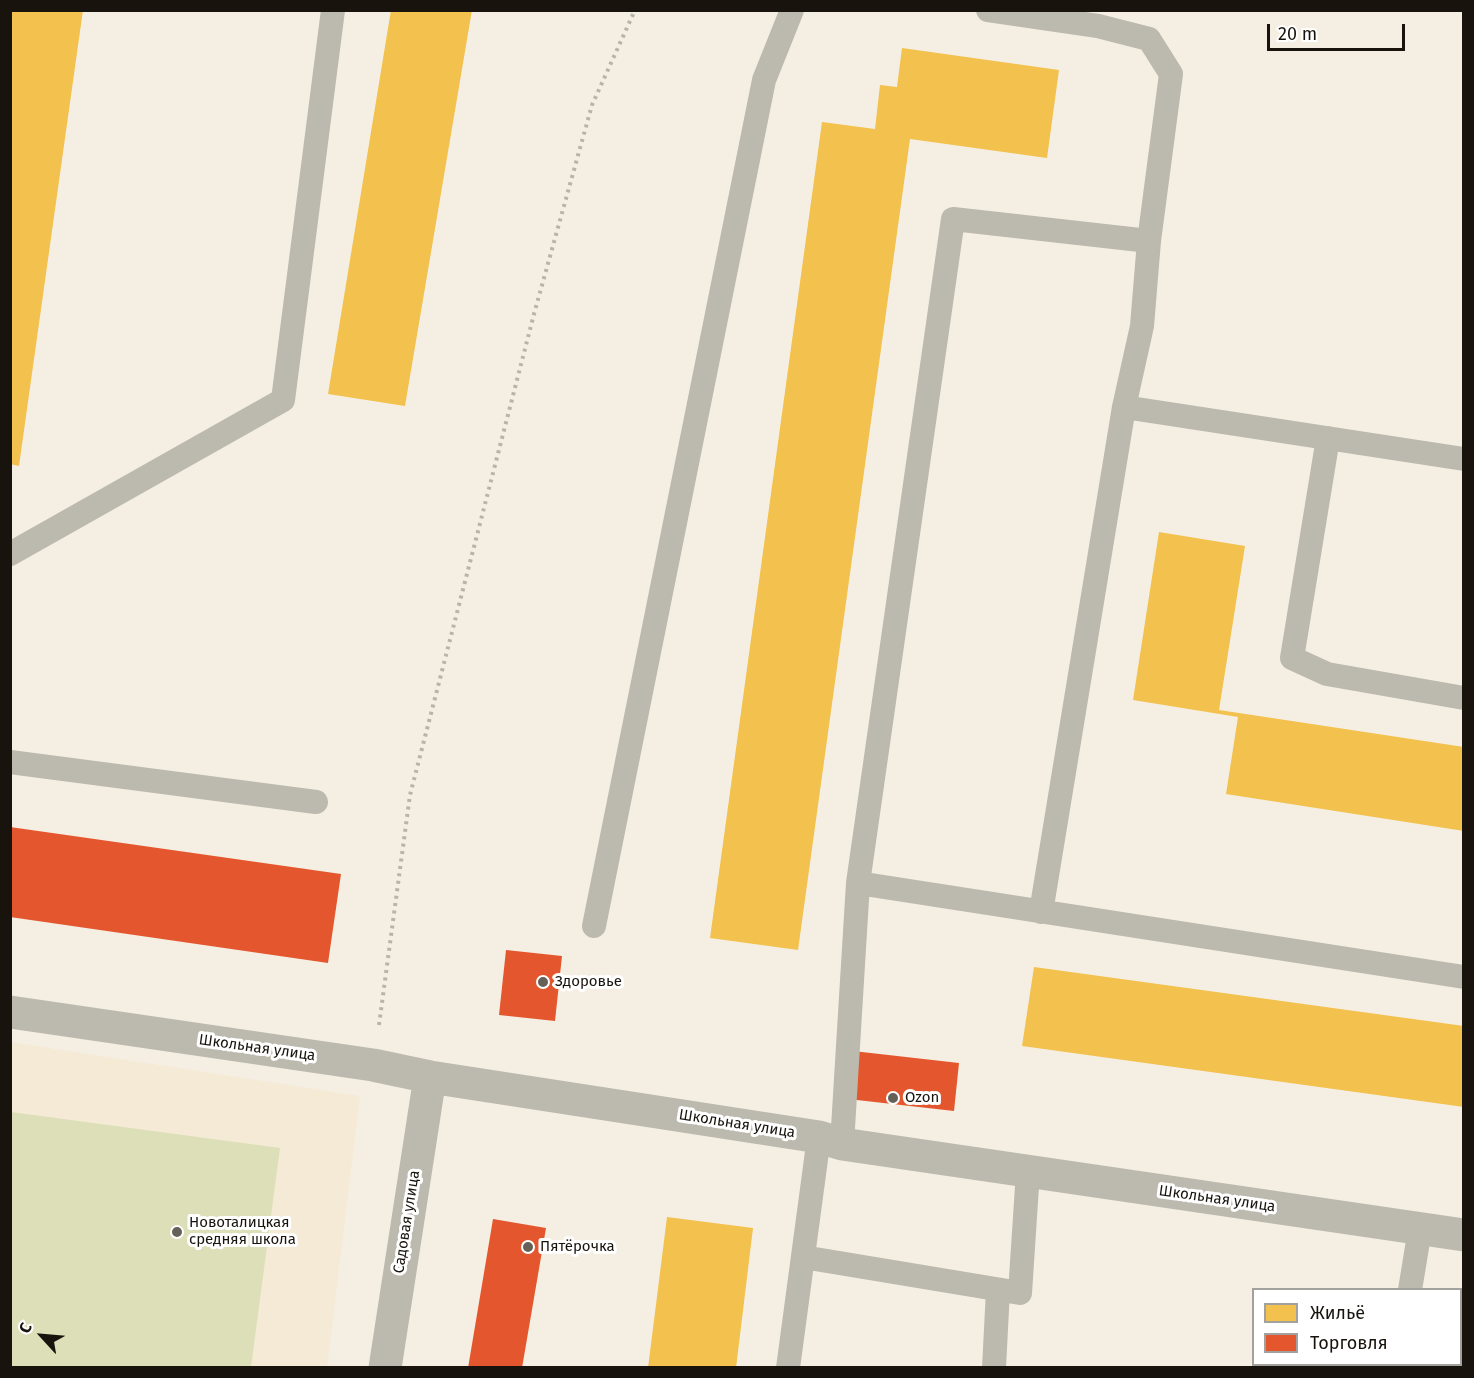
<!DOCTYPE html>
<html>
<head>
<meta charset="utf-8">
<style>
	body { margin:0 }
	#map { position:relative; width:1474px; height:1378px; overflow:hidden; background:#f5efe3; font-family:"Fira Sans",sans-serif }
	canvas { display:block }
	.frame { position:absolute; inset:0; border:12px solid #18140d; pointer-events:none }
	.legend { position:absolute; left:1252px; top:1288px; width:210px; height:78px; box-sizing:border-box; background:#fff; border:2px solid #a3a19e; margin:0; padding:8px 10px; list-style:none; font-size:18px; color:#18140d }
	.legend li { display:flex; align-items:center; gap:12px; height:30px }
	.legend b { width:30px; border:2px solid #a3a19e }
	.north { position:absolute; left:12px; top:1306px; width:60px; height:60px; -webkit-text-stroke:4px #fff; paint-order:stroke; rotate:296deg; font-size:16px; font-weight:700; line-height:24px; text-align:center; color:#18140d }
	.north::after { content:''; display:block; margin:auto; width:21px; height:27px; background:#18140d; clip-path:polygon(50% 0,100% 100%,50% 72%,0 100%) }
	.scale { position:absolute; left:1267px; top:24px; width:138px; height:27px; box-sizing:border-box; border:3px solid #18140d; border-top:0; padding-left:8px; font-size:18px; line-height:21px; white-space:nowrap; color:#18140d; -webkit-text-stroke:4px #fff; paint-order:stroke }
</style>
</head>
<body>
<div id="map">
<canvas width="1474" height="1378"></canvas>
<div class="frame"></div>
<ul class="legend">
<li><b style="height:16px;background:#f2c14e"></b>Жильё</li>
<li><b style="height:16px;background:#e4572e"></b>Торговля</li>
</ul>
<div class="north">С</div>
<div class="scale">20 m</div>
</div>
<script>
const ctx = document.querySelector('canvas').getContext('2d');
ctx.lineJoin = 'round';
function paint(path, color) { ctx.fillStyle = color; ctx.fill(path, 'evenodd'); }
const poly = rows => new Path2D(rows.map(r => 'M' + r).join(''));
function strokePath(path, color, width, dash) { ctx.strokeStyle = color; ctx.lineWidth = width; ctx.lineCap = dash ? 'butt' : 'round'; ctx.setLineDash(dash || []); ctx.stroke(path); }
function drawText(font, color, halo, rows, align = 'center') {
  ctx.font = font + ' "Fira Sans",sans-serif'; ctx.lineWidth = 6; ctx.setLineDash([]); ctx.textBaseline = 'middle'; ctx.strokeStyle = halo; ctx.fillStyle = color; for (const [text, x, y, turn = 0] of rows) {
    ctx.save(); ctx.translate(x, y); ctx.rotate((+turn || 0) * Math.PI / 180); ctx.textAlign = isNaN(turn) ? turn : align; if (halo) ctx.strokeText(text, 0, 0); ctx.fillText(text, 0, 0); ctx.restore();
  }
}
paint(poly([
	[10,1042,360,1096,327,1367,11,1367]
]), '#f4ead5');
paint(poly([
	[11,1112,280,1148,251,1367,11,1367]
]), '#dddfb9');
paint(poly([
	[10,10,83,10,19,466,10,464],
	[391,10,472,10,405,406,328,394],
	[902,48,1059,70,1047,158,910,139,798,950,710,938,822,122,875,129,880,85,897,87],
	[1159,532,1245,546,1219,710,1464,747,1464,831,1226,794,1238,717,1133,700],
	[1034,967,1464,1026,1464,1107,1022,1046],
	[667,1217,753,1228,736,1368,648,1368]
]), '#f2c14e');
paint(poly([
	[10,827,341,874,328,963,10,917],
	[506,950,562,956,555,1021,499,1015],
	[853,1051,959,1063,954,1111,848,1099],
	[493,1219,546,1228,522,1368,468,1368]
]), '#e4572e');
strokePath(poly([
	[379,1025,410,795,534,314,592,105,635,10]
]), '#b7b4ab', 4, [3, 4.5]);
strokePath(poly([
	[1124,407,1142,326,1149,241],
	[1328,438,1292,658,1327,674,1464,698],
	[10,554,283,400,333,10],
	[10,762,316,802],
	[858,883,1464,977],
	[1041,912,1124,407,1464,459],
	[594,926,764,80,792,10],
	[842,1144,858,883,953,219,1149,241,1171,74,1149,39,1098,26,988,10],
	[803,1257,1020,1293,1028,1171],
	[1410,1290,1420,1229],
	[788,1368,819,1137],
	[994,1368,998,1290],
	[1397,1368,1397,1364]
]), '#bcb9ae', 24);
strokePath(poly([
	[10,1012,373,1065,430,1077,819,1137,842,1144,1464,1235],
	[385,1368,430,1077]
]), '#bcb9ae', 33);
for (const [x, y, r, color] of [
	[543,982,6,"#656158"],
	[893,1098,6,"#656158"],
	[177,1232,6,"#656158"],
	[528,1247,6,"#656158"]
]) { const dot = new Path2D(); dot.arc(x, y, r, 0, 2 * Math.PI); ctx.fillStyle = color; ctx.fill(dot); strokePath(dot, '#fff', 2); }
drawText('15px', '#18140d', '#fff', [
	["Здоровье",555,982],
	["Ozon",905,1098],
	["Новоталицкая",189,1223],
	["средняя школа",189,1240],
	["Пятёрочка",540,1247]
], 'left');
drawText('15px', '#18140d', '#fff', [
	["Школьная улица",257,1048,8],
	["Школьная улица",737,1124,9],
	["Школьная улица",1217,1199,8],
	["Садовая улица",407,1222,-81]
]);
</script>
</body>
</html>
